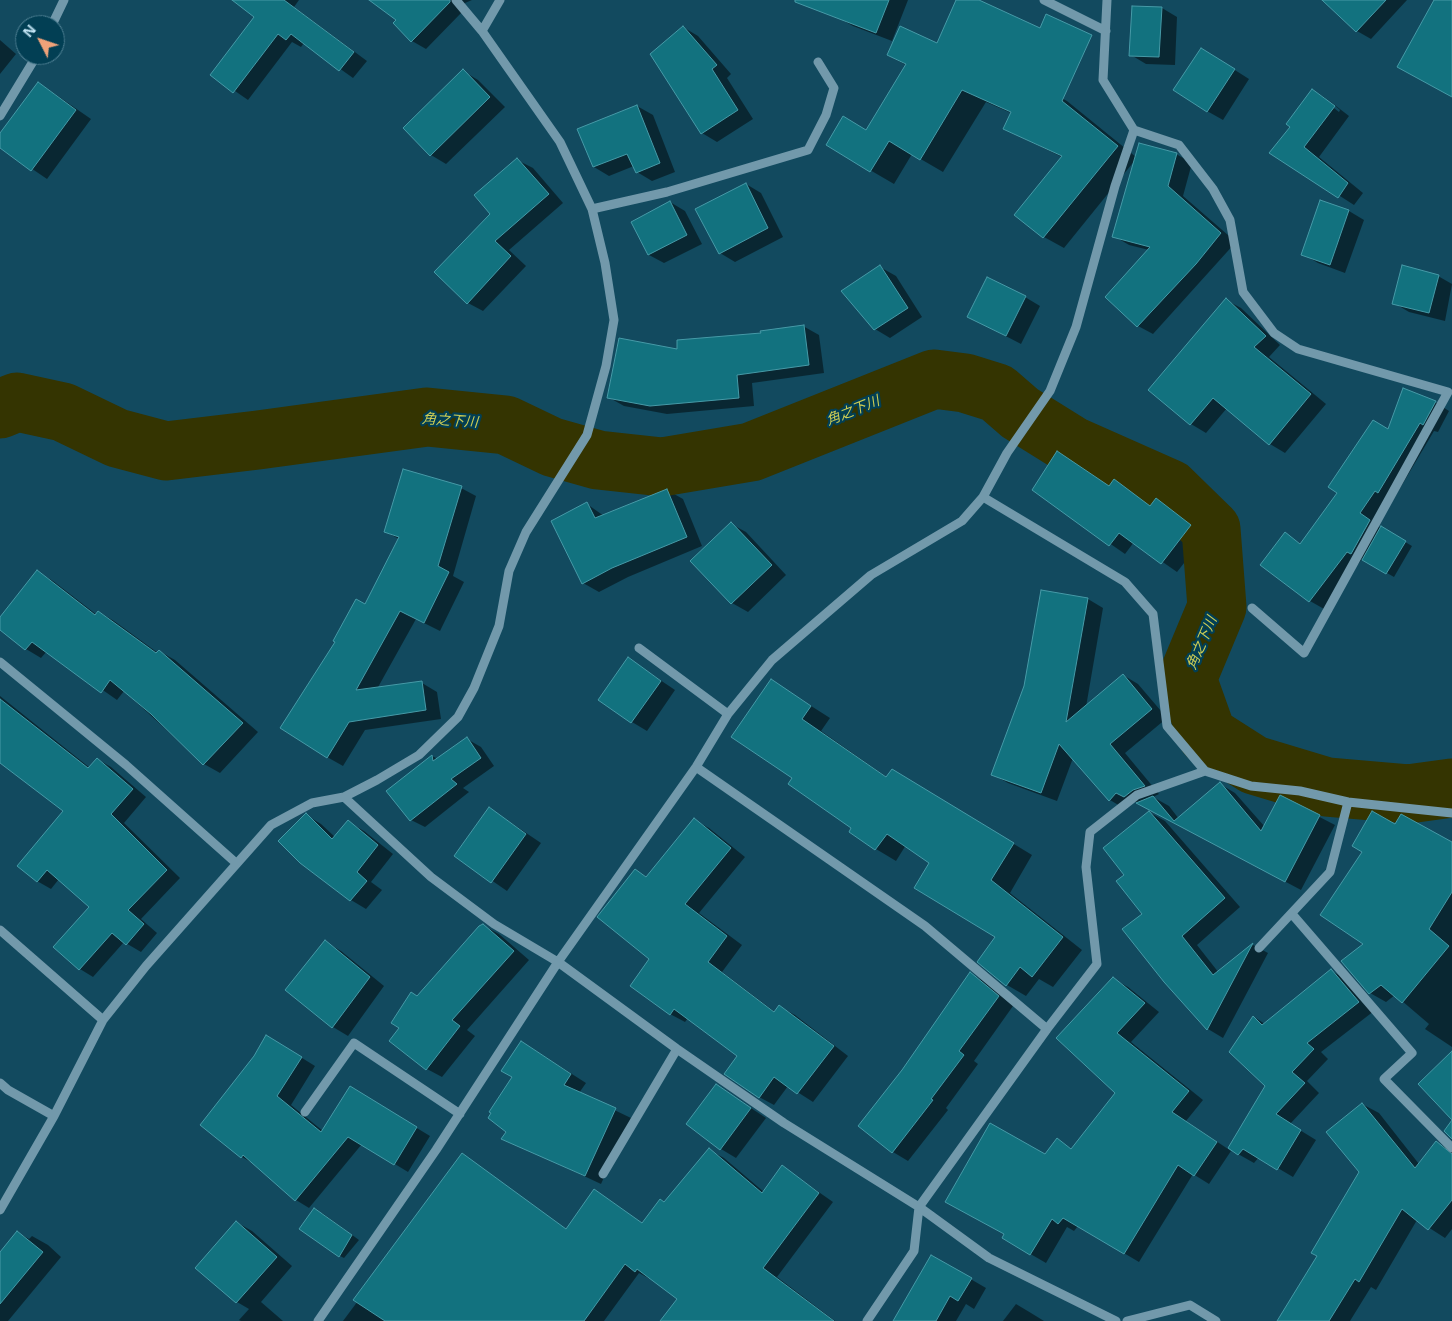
<!DOCTYPE html>
<html>
<head>
<meta charset="utf-8">
<style>
	body { margin:0 }
	#map { position:relative; width:1452px; height:1321px; overflow:hidden; background:#124a5f; font-family:"Noto Sans",sans-serif }
	canvas { display:block }
	.north { position:absolute; left:15px; top:15px; width:50px; height:50px; box-sizing:border-box; background:#023f54; border:1px solid #508194; border-radius:50%; rotate:311deg; font-size:14px; font-weight:700; line-height:20px; text-align:center; color:#c4e5f5 }
	.north::after { content:''; display:block; margin:auto; width:18px; height:22px; background:#f0a279; clip-path:polygon(50% 0,100% 100%,50% 72%,0 100%) }
</style>
</head>
<body>
<div id="map">
<canvas width="1452" height="1321"></canvas>
<div class="north">N</div>
</div>
<script>
const ctx = document.querySelector('canvas').getContext('2d');
ctx.lineJoin = 'round';
function paint(path, color) { ctx.fillStyle = color; ctx.fill(path, 'evenodd'); }
const poly = rows => new Path2D(rows.map(r => 'M' + r).join(''));
function strokePath(path, color, width, dash) { ctx.strokeStyle = color; ctx.lineWidth = width; ctx.lineCap = dash ? 'butt' : 'round'; ctx.setLineDash(dash || []); ctx.stroke(path); }
function drawText(font, color, halo, rows, align = 'center') {
  ctx.font = font + ' "Noto Sans","Noto Sans JP",sans-serif'; ctx.lineWidth = 4.5; ctx.setLineDash([]); ctx.textBaseline = 'middle'; ctx.strokeStyle = halo; ctx.fillStyle = color; for (const [text, x, y, turn = 0] of rows) {
    ctx.save(); ctx.translate(x, y); ctx.rotate((+turn || 0) * Math.PI / 180); ctx.textAlign = isNaN(turn) ? turn : align; if (halo) ctx.strokeText(text, 0, 0); ctx.fillText(text, 0, 0); ctx.restore();
  }
}
paint(poly([
	[234,0,299,0,294,7,367,61,353,78,304,43,301,47,292,42,248,100,212,75,256,16],
	[371,0,472,0,465,3,464,10,426,49,412,41,398,20],
	[844,0,908,0,892,41,853,26,837,17],
	[957,0,976,0,1047,90,1067,101,1136,157,1176,154,1192,163,1183,196,1236,242,1153,334,1138,326,1149,250,1129,245,1114,236,1136,159,1064,248,1044,237,1016,214,1062,157,1004,129,1011,113,986,102,943,172,912,154,894,184,827,145,867,131,906,65,888,55,937,45],
	[1335,0,1407,0,1371,39,1357,31],
	[1134,7,1162,8,1177,17,1175,65,1146,64,1131,55],
	[683,27,698,36,731,74,727,78,753,119,717,142,702,133],
	[0,40,16,54,0,74],
	[1216,58,1249,79,1223,120,1207,111],
	[463,71,478,80,505,107,446,164,431,155],
	[39,83,91,119,47,179,0,147,0,135],
	[1312,90,1325,98,1325,101,1339,112,1340,110,1327,99,1349,116,1319,157,1363,193,1354,205,1271,152,1292,127],
	[637,106,653,115,675,172,652,181,637,172,634,166,609,176,594,167],
	[517,160,533,168,563,203,509,250,526,266,483,311,468,303,492,214],
	[746,184,761,193,783,237,735,262,720,253],
	[670,202,685,211,702,244,664,263,649,255],
	[1349,211,1364,220,1345,273,1318,263,1303,254],
	[880,267,896,276,922,317,890,338,875,329],
	[1438,276,1452,284,1445,321,1409,312,1394,303],
	[1025,297,1040,306,1021,344,969,317],
	[1226,300,1241,308,1280,345,1269,357,1326,404,1285,453,1270,444,1227,408,1206,433,1191,424,1150,390],
	[803,326,819,335,824,373,752,383,754,406,667,414,624,406,608,397,679,350],
	[1435,402,1449,411,1438,432,1434,431,1393,500,1373,523,1412,546,1394,577,1362,559,1324,609,1310,601,1285,534,1301,544,1388,430],
	[1114,481,1152,506,1157,500,1172,508,1206,535,1177,572,1134,542,1125,554,1033,490,1110,487],
	[461,488,476,496,453,576,464,582,440,631,416,619,377,689,422,683,437,692,441,719,365,730,343,766,327,757,366,605,399,539,386,532],
	[667,490,683,499,702,546,628,577,599,592,583,583,587,504,604,516],
	[731,524,746,532,786,575,748,612,732,603,692,561],
	[38,572,53,581,97,615,99,612,114,621,158,653,159,651,175,660,258,732,220,773,204,764,124,691,117,700,47,651,41,658,26,649,0,629,0,619],
	[1088,599,1103,608,1086,707,1123,675,1138,684,1167,718,1125,753,1159,794,1153,797,1169,806,1179,819,1220,784,1235,793,1265,827,1281,797,1335,825,1301,890,1132,800,1125,809,1110,800,1073,758,1057,801,1008,783,992,774],
	[629,659,675,690,647,731,632,722],
	[772,681,830,718,821,731,888,778,912,782,1032,855,1010,893,1082,950,1053,987,1039,979,1026,996,1007,985,997,937,931,862,906,845,896,861,876,849,850,832,853,828,793,778],
	[0,696,90,768,97,759,111,767,146,797,124,823,180,878,141,919,157,933,141,952,124,942,93,977,80,969,91,906,59,879,51,889,37,881,65,811,0,762],
	[467,739,481,747,494,766,463,788,469,792,425,827,411,820,388,791,432,756,438,759],
	[489,808,541,843,507,891,455,855],
	[1149,812,1165,821,1240,907,1197,945,1219,973,1253,945,1268,953,1223,1038,1208,1029,1124,929,1143,914,1126,875],
	[306,815,321,824,335,837,348,822,364,831,393,854,371,882,382,890,366,909,351,900],
	[694,820,709,828,745,857,699,913,742,945,722,972,775,1012,780,1007,795,1015,848,1056,813,1102,788,1086,774,1105,759,1097,738,1056,688,1018,685,1022,670,1014,651,959,635,871,647,877],
	[1396,826,1452,843,1452,1047,1425,1029,1429,1024,1395,995,1386,1002,1370,993,1365,944],
	[484,926,499,934,529,960,467,1030,475,1036,442,1077,427,1069,401,1028,418,997],
	[325,942,341,951,384,986,348,1036,333,1027,286,990],
	[1332,971,1347,980,1374,1011,1321,1052,1328,1059,1307,1081,1319,1093,1290,1124,1316,1140,1293,1177,1259,1157,1254,1163,1238,1154,1267,1086,1254,1017,1265,1024],
	[970,973,985,982,1013,1006,974,1061,978,1064,946,1108,948,1110,908,1161,893,1152,903,1071],
	[1113,979,1128,987,1159,1012,1131,1042,1203,1100,1186,1121,1231,1151,1209,1184,1193,1174,1139,1262,1078,1226,1074,1231,1067,1227,1046,1263,1003,1238,1045,1156,1057,1140,1072,1149,1117,1093],
	[522,1042,586,1083,579,1093,631,1118,601,1184,503,1138,508,1132],
	[281,1045,315,1066,291,1105,323,1131,364,1096,430,1136,408,1172,362,1144,309,1208,296,1200,256,1165,242,1157,201,1125],
	[716,1085,766,1118,736,1158,721,1149],
	[1362,1104,1379,1113,1419,1164,1436,1142,1452,1151,1452,1229,1445,1238,1417,1220,1376,1290,1371,1287,1350,1321,1278,1321,1319,1256,1360,1172],
	[709,1150,724,1158,764,1192,783,1167,833,1202,777,1277,835,1321,661,1321,679,1299,651,1278,650,1279,639,1273,604,1321,343,1321,436,1196,462,1154,567,1230,608,1199,643,1224,665,1203],
	[322,1213,359,1240,344,1258,336,1254],
	[236,1222,252,1231,292,1266,261,1302,283,1321,241,1321,239,1320,249,1309,237,1302,197,1268],
	[17,1232,29,1239,32,1236,48,1245,61,1257,8,1321,0,1321,0,1254],
	[931,1256,986,1288,974,1309,966,1304,956,1321,896,1321],
	[1016,1304,1031,1313,1044,1321,1003,1321]
]), '#0007');
strokePath(poly([
	[0,409,17,402,63,412,117,438,166,451,258,440,427,417,506,425,552,447,598,460,662,467,751,452,934,379,965,383,997,393,1020,413,1073,446,1170,489,1211,529,1217,607,1187,679,1207,735,1254,765,1327,787,1408,794,1452,788]
]), '#343401', 59);
const building = poly([
	[232,0,284,0,354,52,339,71,291,34,286,40,278,34,233,93,210,75,254,17,232,0],
	[369,0,450,0,450,2,411,42,393,23,396,20,369,0],
	[795,0,889,0,876,33,795,2,795,0],
	[956,0,979,0,1040,28,1046,14,1092,35,1062,101,1118,146,1043,238,1014,215,1062,156,1003,129,1011,112,962,90,920,160,889,141,870,172,826,145,843,116,866,130,906,64,887,55,900,26,937,43,956,0],
	[1322,0,1386,0,1356,32,1322,0],
	[1434,0,1452,0,1452,97,1397,67,1434,0],
	[1132,6,1162,7,1159,57,1129,56,1132,6],
	[683,26,717,65,712,69,738,110,701,134,650,54,683,26],
	[1201,48,1235,69,1207,112,1173,90,1201,48],
	[463,69,490,97,430,156,403,128,463,69],
	[38,82,76,110,31,171,0,148,0,133,38,82],
	[1312,89,1335,106,1304,147,1348,183,1338,198,1269,153,1290,127,1286,124,1312,89],
	[637,105,660,163,636,173,627,154,593,167,577,129,637,105],
	[1139,143,1177,153,1168,186,1221,233,1196,264,1137,327,1105,297,1150,247,1112,237,1139,143],
	[517,158,549,194,495,241,511,256,467,304,434,272,490,214,474,195,517,158],
	[746,183,768,228,719,254,695,209,746,183],
	[1320,200,1349,210,1330,265,1301,255,1320,200],
	[670,201,687,235,648,255,631,222,670,201],
	[880,265,908,308,874,330,841,291,880,265],
	[1402,265,1439,275,1429,313,1392,304,1402,265],
	[987,277,1026,296,1006,336,967,317,987,277],
	[1226,298,1266,336,1254,347,1311,394,1269,445,1213,398,1190,425,1148,390,1226,298],
	[804,325,809,365,737,375,739,398,650,406,607,398,619,338,677,349,677,340,761,333,760,331,804,325],
	[1403,388,1436,401,1423,425,1420,423,1378,493,1375,491,1360,513,1370,520,1351,554,1347,552,1309,602,1260,565,1285,532,1300,544,1337,493,1328,487,1373,420,1388,429,1403,388],
	[1057,451,1109,486,1114,479,1150,506,1156,498,1191,525,1161,564,1119,533,1109,546,1032,490,1057,451],
	[403,469,462,486,438,566,449,572,424,623,400,611,356,690,422,681,426,710,349,722,327,758,280,728,335,642,333,641,356,599,365,604,399,537,384,532,403,469],
	[667,489,687,537,612,568,582,584,551,521,587,502,595,518,667,489],
	[731,522,772,565,731,604,690,561,731,522],
	[1381,526,1406,541,1386,574,1362,560,1381,526],
	[37,570,95,615,98,611,156,653,159,650,243,723,203,765,151,714,110,680,101,693,32,642,25,650,0,630,0,617,37,570],
	[1041,590,1088,598,1066,722,1123,674,1152,709,1110,744,1145,786,1133,790,1124,797,1116,793,1109,801,1059,744,1041,793,991,775,1024,686,1041,590],
	[628,657,661,681,631,723,598,700,628,657],
	[771,679,811,706,802,719,886,777,892,769,1014,843,991,880,1063,937,1032,977,1020,967,1006,986,977,962,995,937,914,888,929,863,887,834,875,850,849,832,851,828,788,784,792,778,731,737,771,679],
	[0,699,88,768,97,758,133,789,111,814,167,870,128,910,144,924,126,945,112,933,79,970,53,947,89,907,47,870,37,882,17,866,63,811,0,763,0,699],
	[467,737,481,758,451,779,457,784,410,821,386,791,432,755,433,761,467,737],
	[1220,782,1261,831,1280,795,1320,815,1285,882,1136,803,1153,796,1174,821,1220,782],
	[489,807,526,834,491,883,454,856,489,807],
	[1149,811,1225,898,1182,936,1213,975,1253,943,1207,1030,1164,982,1122,929,1142,914,1116,881,1124,875,1103,848,1149,811],
	[1372,811,1395,824,1401,814,1452,842,1452,892,1429,929,1449,946,1402,1003,1381,985,1369,994,1341,961,1363,944,1320,915,1362,852,1352,846,1372,811],
	[306,813,332,839,348,820,378,845,357,872,367,881,350,901,300,863,278,841,306,813],
	[694,818,731,848,685,904,727,936,708,962,774,1012,779,1005,834,1046,797,1094,774,1077,759,1098,724,1074,737,1056,674,1009,670,1015,630,986,649,959,597,917,635,869,646,877,694,818],
	[483,924,514,951,452,1020,460,1026,426,1070,389,1041,399,1028,391,1023,411,992,417,996,479,926,483,924],
	[325,940,370,977,332,1028,285,990,325,940],
	[1331,969,1359,1002,1307,1043,1314,1049,1292,1072,1305,1083,1276,1114,1301,1130,1277,1170,1243,1149,1238,1155,1228,1148,1265,1086,1229,1052,1253,1016,1262,1025,1331,969],
	[970,972,999,996,959,1051,964,1055,931,1099,933,1100,892,1153,858,1126,902,1070,970,972],
	[1113,977,1145,1003,1117,1033,1189,1091,1172,1112,1217,1142,1194,1176,1178,1165,1124,1254,1063,1218,1058,1224,1052,1219,1030,1255,1002,1238,1004,1234,945,1202,990,1123,1045,1154,1057,1138,1071,1149,1115,1093,1056,1038,1113,977],
	[266,1035,302,1057,277,1096,321,1132,350,1086,417,1127,394,1165,348,1137,295,1201,243,1155,241,1158,200,1125,254,1056,266,1035],
	[521,1041,571,1074,564,1085,616,1108,585,1176,501,1139,506,1132,488,1118,491,1113,489,1112,512,1077,501,1071,521,1041],
	[1452,1051,1452,1139,1444,1131,1452,1120,1418,1084,1452,1051],
	[716,1084,751,1108,720,1150,686,1124,716,1084],
	[1362,1103,1415,1168,1436,1141,1452,1154,1452,1200,1428,1230,1402,1209,1359,1282,1355,1279,1329,1321,1277,1321,1317,1256,1311,1253,1359,1172,1326,1132,1362,1103],
	[709,1148,762,1193,782,1165,819,1193,763,1268,834,1321,660,1321,677,1299,637,1269,635,1272,625,1264,584,1321,385,1321,353,1300,462,1153,566,1229,594,1189,642,1223,660,1199,664,1202,709,1148],
	[314,1208,352,1235,339,1257,299,1229,314,1208],
	[236,1221,277,1257,236,1303,195,1268,236,1221],
	[17,1231,43,1252,0,1304,0,1252,17,1231],
	[931,1255,972,1278,958,1301,950,1296,936,1321,893,1321,931,1255]
]);
paint(building, '#12727f');
strokePath(building, '#469aa7', 1);
strokePath(poly([
	[1044,0,1106,31],
	[1107,0,1103,80,1134,130,1179,145,1213,189,1230,220,1243,292,1274,333,1298,349,1448,392,1304,653,1252,608],
	[52,25,64,0],
	[482,31,500,0],
	[0,116,37,55],
	[592,209,667,192,808,150,826,115,834,88,818,62],
	[983,497,1125,582,1153,614,1167,726,1205,771,1251,786,1300,791,1348,802,1452,813],
	[639,648,728,714],
	[0,662,126,765,236,863],
	[696,767,925,926,1047,1029],
	[344,797,431,877,494,924,558,962,677,1049,784,1123,919,1207,989,1258,1116,1321],
	[1292,914,1412,1053,1384,1079,1452,1148],
	[0,930,103,1020],
	[1259,948,1330,872,1348,802],
	[0,1083,8,1090,54,1116],
	[305,1112,354,1043,460,1114],
	[603,1174,677,1049],
	[0,1210,54,1116,103,1020,146,966,271,825,312,803,344,797,377,780,419,755,458,717,474,688,499,626,509,571,526,532,587,435,606,366,614,320,605,263,592,209,560,142,482,31,456,0],
	[318,1321,436,1150,558,962,696,767,728,714,772,660,871,575,962,521,983,497,1007,453,1050,391,1076,327,1115,186,1134,130],
	[867,1321,914,1251,919,1207,1047,1029,1097,964,1086,867,1090,832,1137,795,1205,771],
	[1127,1321,1190,1305,1216,1321]
]), '#7299ab', 9);
drawText('italic 14px', '#cecd54', '#023f54', [
	["角之下川",853,411,-22],
	["角之下川",450,421,4],
	["角之下川",1202,643,-67]
]);
</script>
</body>
</html>
